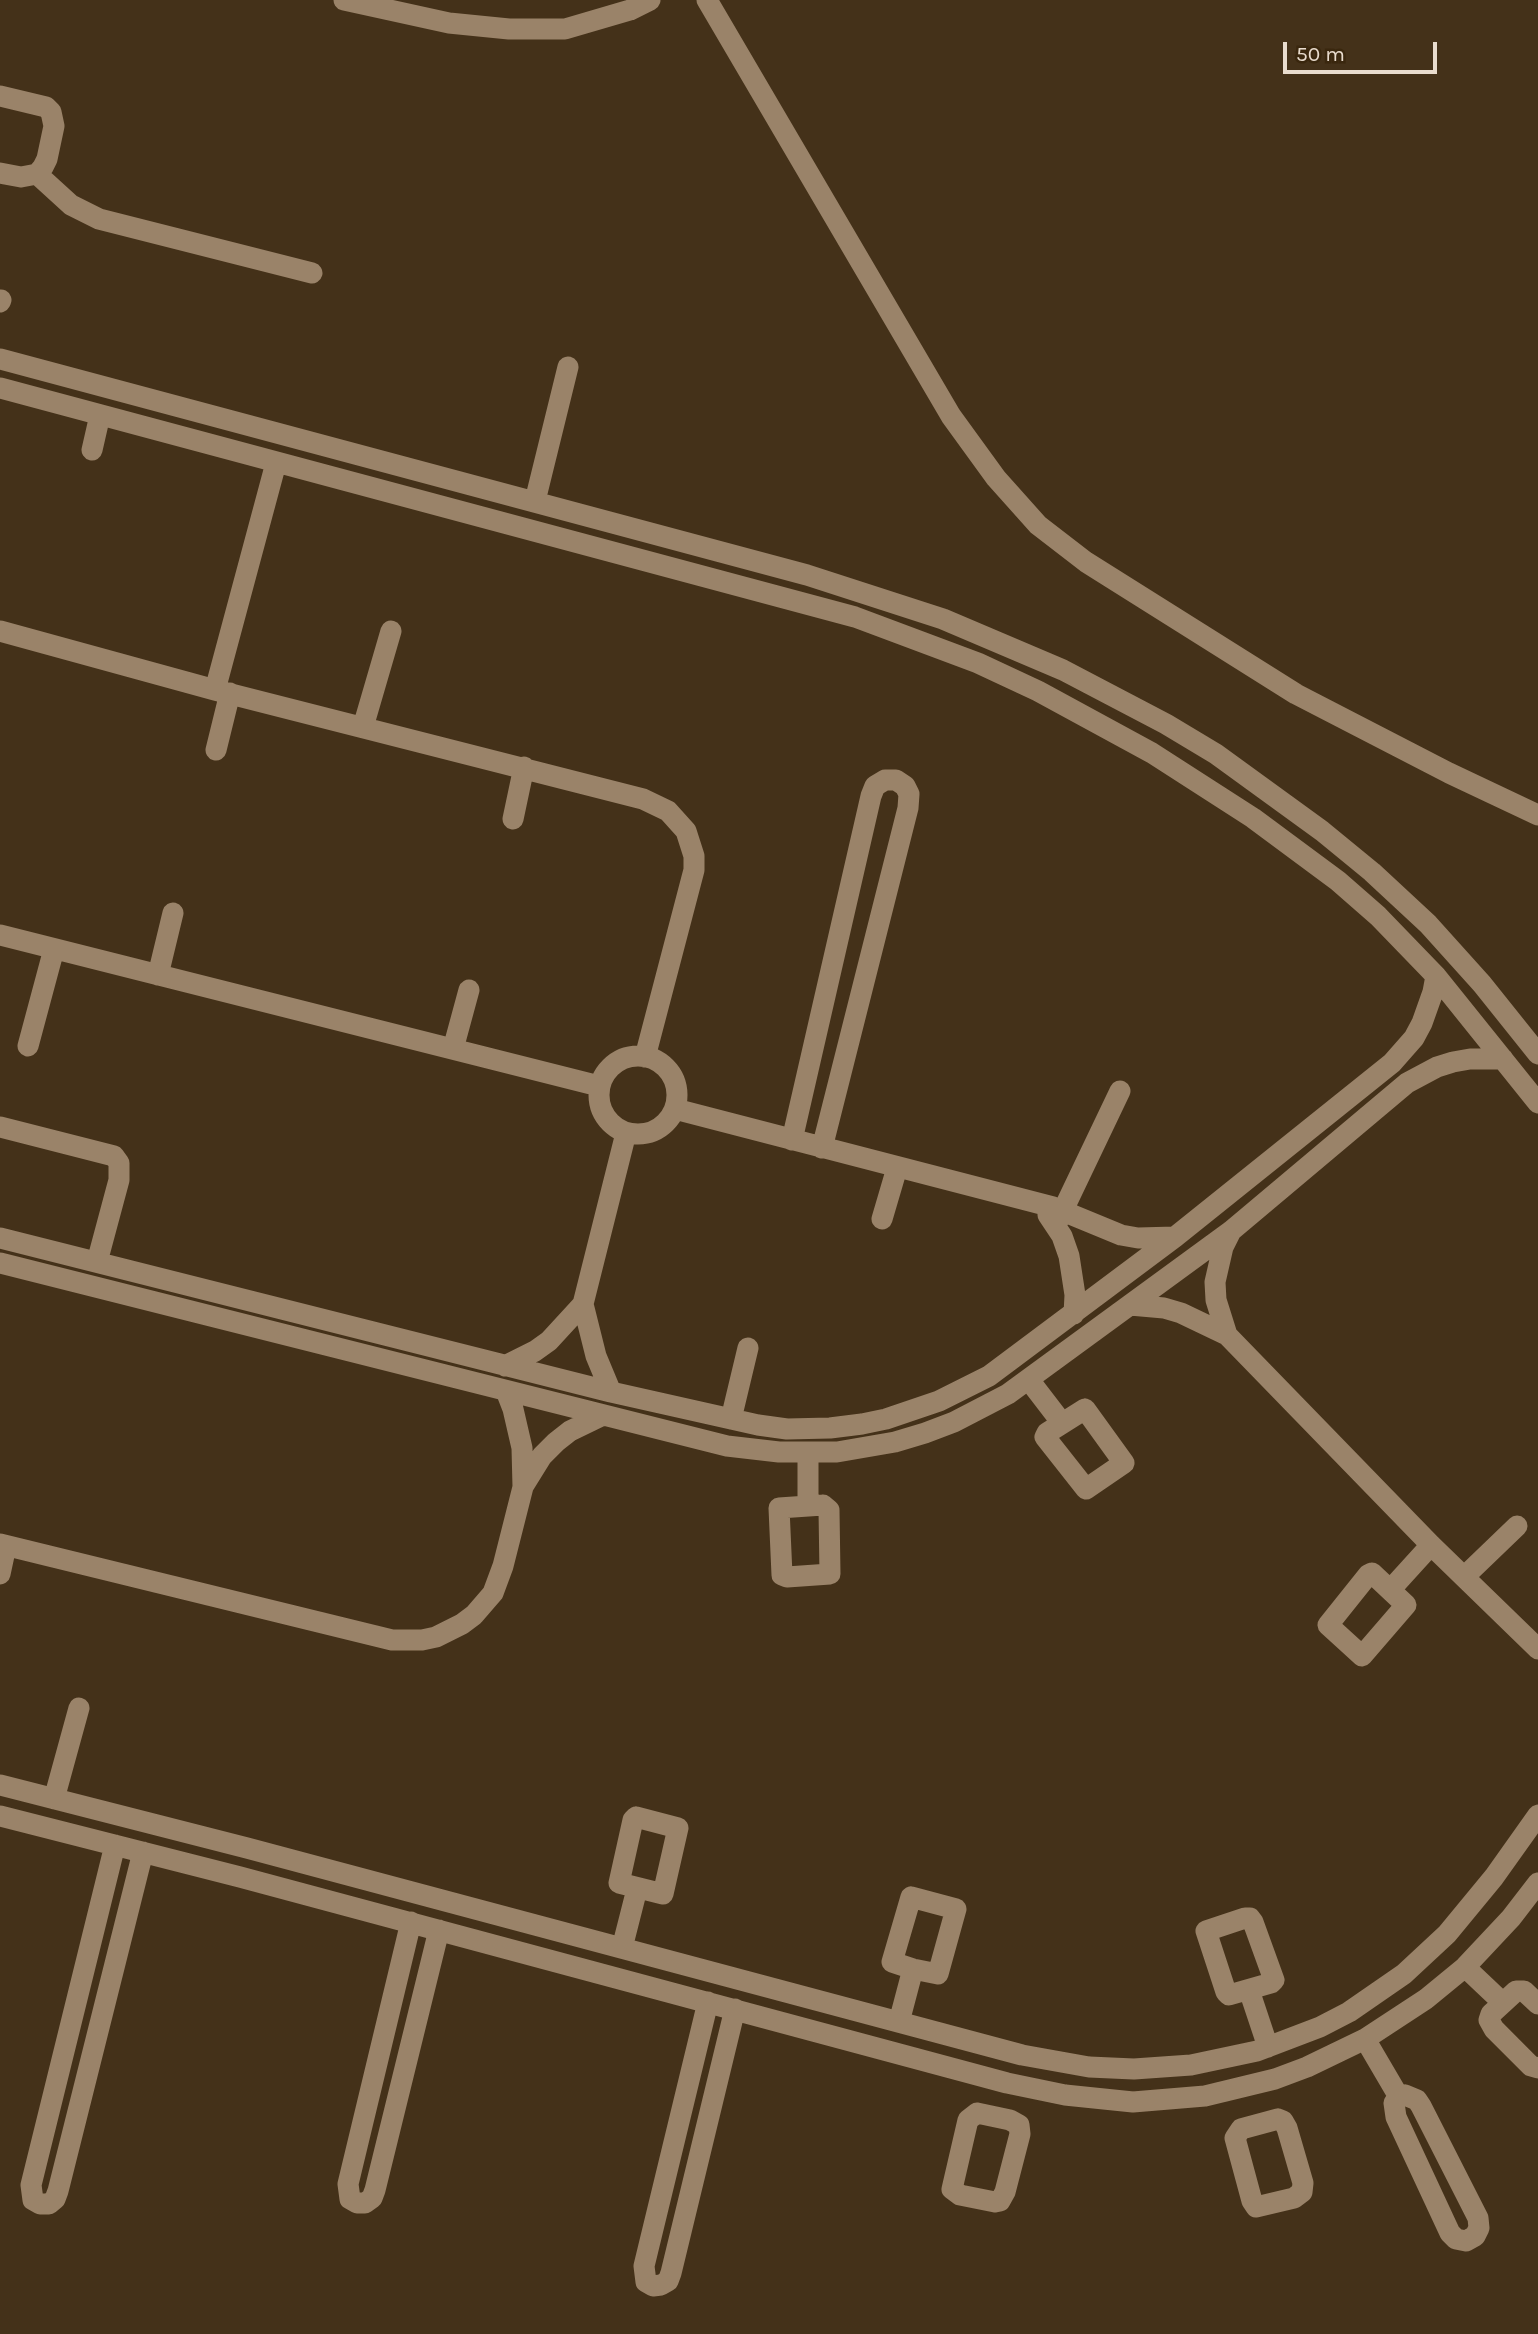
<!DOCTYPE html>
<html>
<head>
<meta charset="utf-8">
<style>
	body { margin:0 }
	#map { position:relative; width:1538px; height:2334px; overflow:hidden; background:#443119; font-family:Karla,sans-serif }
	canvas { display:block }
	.scale { position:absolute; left:1283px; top:42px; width:154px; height:32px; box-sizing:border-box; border:4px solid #e9dcce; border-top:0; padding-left:9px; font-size:21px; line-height:24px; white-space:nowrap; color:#e9dcce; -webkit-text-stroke:5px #3a270e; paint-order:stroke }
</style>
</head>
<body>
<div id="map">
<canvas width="1538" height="2334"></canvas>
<div class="scale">50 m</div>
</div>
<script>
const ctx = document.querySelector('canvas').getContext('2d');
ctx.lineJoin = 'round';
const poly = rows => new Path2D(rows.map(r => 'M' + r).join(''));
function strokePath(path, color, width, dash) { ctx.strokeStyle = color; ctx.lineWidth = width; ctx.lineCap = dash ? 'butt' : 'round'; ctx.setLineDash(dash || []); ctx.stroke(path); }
strokePath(poly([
	[344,0,449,23,509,29,565,29,630,10,650,0],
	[707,0,951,416,996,478,1038,525,1086,562,1296,694,1449,773,1538,815],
	[0,96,46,107,51,112,54,126,47,159,43,167,37,174,21,177,0,173],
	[37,174,71,205,99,219,312,273],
	[0,302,1,300],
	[0,359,807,575,943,619,1063,670,1166,724,1216,754,1322,831,1372,872,1428,924,1482,984,1538,1054],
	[0,388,855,617,978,663,1038,691,1152,753,1253,818,1338,881,1378,916,1436,976,1538,1103],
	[92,450,100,415],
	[535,501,568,367],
	[0,631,215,690,643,799,668,811,686,831,694,856,694,870,645,1057],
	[215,690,276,463],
	[363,727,391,631],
	[216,750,230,693],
	[513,819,524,767],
	[0,935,599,1086],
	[158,975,173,913],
	[28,1046,54,949],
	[453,1049,469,990],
	'599 1095a39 39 0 1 1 78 0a39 39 0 1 1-78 0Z',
	[675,1109,1053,1207,1121,1235,1138,1238,1175,1237],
	[0,1127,114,1156,119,1163,119,1180,97,1262],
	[792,1140,871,796,875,786,885,780,896,780,905,786,909,794,908,808,822,1148],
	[1048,1215,1062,1236,1069,1256,1075,1295,1074,1314],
	[882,1219,897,1168],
	[1056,1225,1120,1091],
	[0,1238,611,1392,758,1425,787,1429,830,1428,862,1424,886,1419,939,1401,989,1376,1175,1237,1392,1063,1414,1038,1422,1023,1433,992,1436,976],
	[0,1263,727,1446,779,1452,837,1452,895,1442,925,1433,954,1422,1008,1394,1231,1231,1407,1083,1437,1067,1453,1062,1470,1059,1503,1059],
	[583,1304,596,1356,611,1392],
	[1130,1305,1164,1308,1181,1313,1227,1335,1431,1545,1538,1649],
	[1227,1335,1216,1300,1215,1282,1223,1247,1230,1233],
	[505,1366,535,1351,549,1341,583,1304,626,1133],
	[1029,1380,1062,1423],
	[1085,1409,1124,1463,1086,1489,1045,1437,1047,1433,1085,1409],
	[731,1419,748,1348],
	[808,1453,808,1506],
	[524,1485,542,1456,556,1442,570,1431,603,1415],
	[823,1505,829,1510,830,1574,787,1577,782,1575,779,1508,823,1505],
	[0,1544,392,1640,422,1640,436,1637,462,1624,474,1615,493,1593,503,1566,523,1487,522,1448,513,1409,506,1391],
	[1372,1573,1406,1605,1362,1656,1328,1625,1368,1575,1372,1573],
	[0,1574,6,1546],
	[1464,1577,1517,1526],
	[1391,1589,1431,1545],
	[0,1785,247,1848,1022,2055,1089,2067,1134,2069,1191,2065,1257,2051,1320,2027,1349,2012,1404,1974,1447,1934,1494,1877,1538,1815],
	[54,1799,79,1708],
	[0,1816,240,1877,1007,2083,1065,2095,1133,2102,1205,2096,1275,2079,1307,2067,1365,2039,1426,1999,1465,1967,1511,1918,1538,1883],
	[636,1817,678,1828,663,1894,619,1883,633,1820,636,1817],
	[115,1845,31,2185,33,2200,40,2204,49,2204,55,2199,58,2191,143,1852],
	[911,1897,956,1909,938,1974,913,1969,892,1962,911,1897],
	[1245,1918,1250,1918,1253,1922,1274,1980,1271,1983,1229,1995,1226,1992,1206,1931,1245,1918],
	[411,1922,348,2184,350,2199,357,2203,365,2203,372,2198,375,2190,439,1930],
	[622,1948,637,1889],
	[1465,1967,1503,2003],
	[1249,1990,1268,2047],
	[708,2002,644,2266,646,2282,653,2286,661,2285,668,2281,671,2273,735,2009],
	[1538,2004,1524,1991,1516,1991,1491,2014,1489,2020,1494,2029,1531,2066,1538,2068],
	[899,2022,913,1969],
	[1365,2039,1399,2097],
	[1405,2095,1417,2100,1421,2106,1478,2218,1479,2228,1475,2236,1466,2241,1456,2239,1450,2233,1396,2117,1394,2103,1399,2097,1405,2095],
	[977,2113,1010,2120,1019,2125,1020,2134,1005,2192,1000,2201,995,2202,960,2195,952,2189,968,2120,977,2113],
	[1278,2119,1283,2121,1287,2128,1303,2183,1302,2192,1294,2198,1256,2207,1252,2201,1235,2138,1241,2129,1278,2119]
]), '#9a8369', 21);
</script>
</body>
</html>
